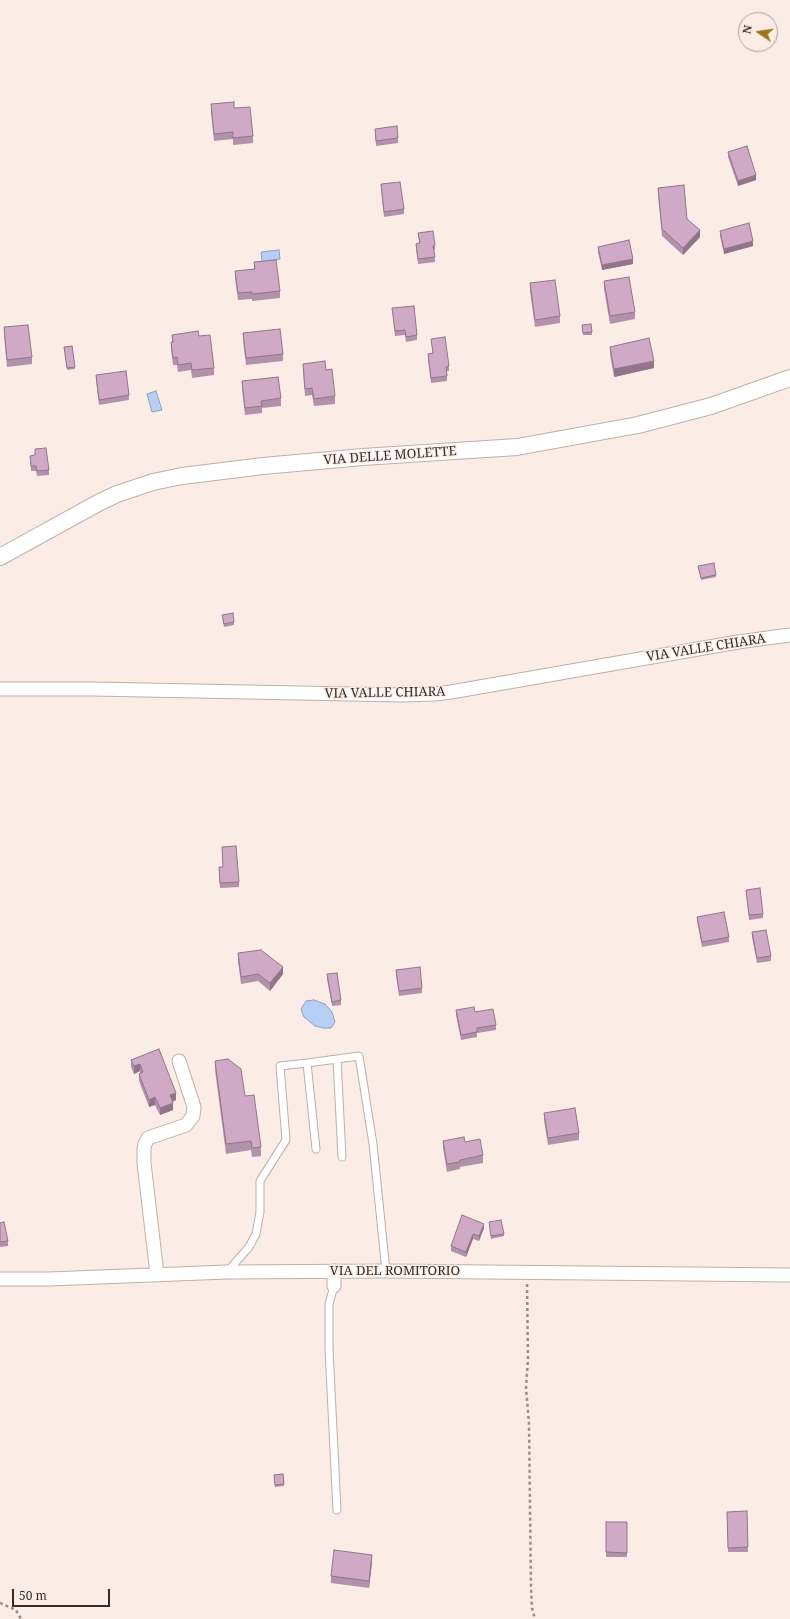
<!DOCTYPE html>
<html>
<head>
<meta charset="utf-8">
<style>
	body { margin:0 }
	#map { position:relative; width:790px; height:1619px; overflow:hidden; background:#fbede5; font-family:"Noto Serif",serif }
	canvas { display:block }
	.north { position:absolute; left:738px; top:12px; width:40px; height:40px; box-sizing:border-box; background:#fbede5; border:1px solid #aba09a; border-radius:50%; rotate:283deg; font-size:11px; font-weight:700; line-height:16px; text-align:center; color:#332d2a }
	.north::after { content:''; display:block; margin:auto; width:14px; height:18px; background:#99731e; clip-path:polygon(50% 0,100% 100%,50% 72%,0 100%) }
	.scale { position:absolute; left:12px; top:1589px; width:98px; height:18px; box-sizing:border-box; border:2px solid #332d2a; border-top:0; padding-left:5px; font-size:12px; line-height:14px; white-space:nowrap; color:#332d2a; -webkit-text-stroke:3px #fbede5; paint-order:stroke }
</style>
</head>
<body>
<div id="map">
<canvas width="790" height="1619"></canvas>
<div class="north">N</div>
<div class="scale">50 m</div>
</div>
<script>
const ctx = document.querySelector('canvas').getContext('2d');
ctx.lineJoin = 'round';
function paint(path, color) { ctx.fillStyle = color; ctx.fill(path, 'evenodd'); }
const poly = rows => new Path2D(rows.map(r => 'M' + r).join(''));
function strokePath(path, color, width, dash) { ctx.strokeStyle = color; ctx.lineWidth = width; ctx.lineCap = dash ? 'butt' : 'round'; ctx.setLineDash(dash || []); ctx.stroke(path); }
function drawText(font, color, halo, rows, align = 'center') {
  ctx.font = font + ' "Noto Serif",serif'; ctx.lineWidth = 3; ctx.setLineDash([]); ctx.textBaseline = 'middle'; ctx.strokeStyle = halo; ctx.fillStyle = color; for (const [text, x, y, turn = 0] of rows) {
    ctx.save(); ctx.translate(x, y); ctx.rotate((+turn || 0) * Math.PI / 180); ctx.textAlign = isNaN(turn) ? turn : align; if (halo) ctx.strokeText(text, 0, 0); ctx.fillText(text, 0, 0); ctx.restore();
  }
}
const water = poly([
	[279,250,280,259,262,262,261,252,279,250],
	[156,391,162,410,152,412,147,394,156,391],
	[314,1000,325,1004,332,1012,335,1022,331,1028,323,1028,315,1026,304,1017,301,1009,306,1001,314,1000]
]);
paint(water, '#b7cff6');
strokePath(water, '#8f9eb9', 1);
const service = poly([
	[307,1063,337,1059],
	[342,1157,337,1059,359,1056,373,1144,386,1271],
	[227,1272,249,1247,256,1234,260,1212,260,1181,286,1140,280,1066,307,1063,316,1149],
	[334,1286,329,1304,329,1350,337,1510]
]);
const minor = poly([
	[0,689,93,689,402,695,435,694,451,692,738,642,790,635],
	[157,1274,144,1163,144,1149,145,1144,148,1138,186,1125,193,1116,194,1107,179,1061],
	[0,1279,49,1279,227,1272,386,1271,790,1275],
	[334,1286,334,1271]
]);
const tertiary = poly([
	[0,557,100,502,117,494,153,482,182,476,263,466,363,457,517,447,638,425,711,406,790,378]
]);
strokePath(service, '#bdb0a9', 9);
strokePath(minor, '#bdb0a9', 15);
strokePath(tertiary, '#bdb0a9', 18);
strokePath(poly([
	[527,1284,528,1359,526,1388,529,1423,531,1589,532,1608,535,1619],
	[0,1603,16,1610,21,1619]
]), '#988e88', 2.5, [3, 3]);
strokePath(service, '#fff', 7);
strokePath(minor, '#fff', 13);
strokePath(tertiary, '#fff', 16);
paint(poly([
	[211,104,234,108,253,136,253,143,233,145,233,139,214,141,211,112],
	[375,129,398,138,398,143,376,146],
	[728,152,756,180,738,186,728,157],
	[381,184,404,209,404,214,384,217,381,189],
	[658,188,687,219,700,237,683,255,662,236,658,195],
	[720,231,753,246,724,254,720,236],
	[418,233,435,245,435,250,434,250,435,262,418,264,416,248,416,244,419,243],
	[598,247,633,264,602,270,598,252],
	[254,262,280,291,280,298,252,301,252,299,238,300,235,278,235,271,254,269],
	[604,281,635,312,635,319,610,324,604,289],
	[530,283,560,316,560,323,535,327,530,291],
	[392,308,417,335,417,340,406,342,405,335,395,336],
	[591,324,592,335,583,335,582,325],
	[4,327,32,357,32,364,7,367,4,335],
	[243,333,283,354,283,361,246,365,243,340],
	[172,335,199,336,214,368,214,375,192,378,191,370,178,372,177,365,173,365,171,349,171,342,172,342],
	[431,339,449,366,449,371,447,371,447,381,431,383,428,359,428,354,433,353],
	[64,347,75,367,75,369,67,370],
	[610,347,654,368,614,377,610,354],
	[303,364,326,370,335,396,335,404,314,406,312,395,305,396,303,371],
	[96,375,129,395,129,400,99,405,96,380],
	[242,381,281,398,281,406,262,408,262,413,245,415,242,389],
	[35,449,49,470,49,475,37,476,36,471,31,471,30,456,35,455],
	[698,566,716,575,716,577,701,580],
	[222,615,234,622,234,625,224,627],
	[222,847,239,882,239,887,220,888,219,872,223,867],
	[746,890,763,914,763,918,749,920],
	[697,917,729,937,729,942,702,947,697,921],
	[752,932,771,956,771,961,757,963,752,937],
	[238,953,283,974,270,991,258,981,241,984,238,961],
	[396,970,422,988,422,993,399,996,396,975],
	[327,974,341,1000,341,1005,332,1006,327,979],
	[456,1010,475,1012,496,1025,496,1030,477,1033,477,1037,461,1040,456,1015],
	[159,1049,176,1100,172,1102,173,1110,160,1115,155,1105,149,1107,139,1081,139,1074,140,1073,140,1071,134,1074,131,1067,131,1060],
	[215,1061,245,1096,261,1147,261,1156,252,1157,251,1150,226,1154,215,1070],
	[544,1113,579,1133,579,1140,548,1145,544,1120],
	[443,1141,465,1142,483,1155,483,1163,460,1167,460,1169,447,1172,443,1148],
	[489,1222,504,1234,504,1236,491,1239],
	[0,1223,8,1241,8,1246,0,1247],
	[484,1228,479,1241,473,1239,466,1257,451,1251,451,1246],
	[283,1474,284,1486,275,1487,274,1475],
	[747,1511,748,1552,728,1552,727,1512],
	[606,1522,627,1522,627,1557,606,1557],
	[372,1562,369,1588,331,1583,331,1576]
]), '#b291aa');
paint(poly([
	[756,175,756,180,738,186,738,181],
	[700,230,700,237,683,255,683,248],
	[753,241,753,246,724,254,724,249],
	[633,259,633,264,602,270,602,265],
	[654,361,654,368,614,377,614,369],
	[283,967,283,974,270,991,270,983],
	[140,1064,140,1071,134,1074,134,1066],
	[176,1093,176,1100,170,1103,170,1095],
	[155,1097,155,1105,149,1107,149,1100],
	[173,1103,173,1110,160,1115,160,1108],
	[484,1224,484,1228,479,1241,479,1236],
	[473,1234,473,1239,466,1257,466,1252],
	[372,1555,372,1562,369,1588,369,1581]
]), '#91768b');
const building = poly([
	[234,102,234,108,250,107,253,136,233,138,233,132,214,134,211,104,234,102],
	[397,126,398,138,376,141,375,129,397,126],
	[747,146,756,175,738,181,728,152,747,146],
	[400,182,404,209,384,212,381,184,400,182],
	[684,185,687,219,700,230,683,248,662,229,658,188,684,185],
	[749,223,753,241,724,249,720,231,749,223],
	[433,231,435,245,433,246,435,257,418,259,416,244,420,243,418,233,433,231],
	[629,240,633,259,602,265,598,247,629,240],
	[276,260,280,291,252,294,252,292,238,293,235,271,255,269,254,262,276,260],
	[629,277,635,312,610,316,604,281,629,277],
	[555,280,560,316,535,320,530,283,555,280],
	[414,306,417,335,406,337,405,330,395,331,392,308,414,306],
	[591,324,592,332,583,333,582,325,591,324],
	[28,325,32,357,7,360,4,327,28,325],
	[280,329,283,354,246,358,243,333,280,329],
	[198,331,199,336,210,335,214,368,192,370,191,363,178,365,177,357,173,358,171,342,173,342,172,335,198,331],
	[445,337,449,366,446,367,447,376,431,378,428,354,433,353,431,339,445,337],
	[649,338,654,361,614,369,610,347,649,338],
	[72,346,75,367,67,368,64,347,72,346],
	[325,361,326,370,332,369,335,396,314,399,312,388,305,389,303,364,325,361],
	[126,371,129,395,99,400,96,375,126,371],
	[278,377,281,398,261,401,262,406,245,408,242,381,278,377],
	[46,448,49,470,37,471,36,466,31,466,30,456,35,455,35,449,46,448],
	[714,563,716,575,701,578,698,566,714,563],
	[233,613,234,622,224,624,222,615,233,613],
	[236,846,239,882,220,883,219,867,223,867,222,847,236,846],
	[760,888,763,914,749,915,746,890,760,888],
	[724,912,729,937,702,942,697,917,724,912],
	[766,930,771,956,757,958,752,932,766,930],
	[261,950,283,967,270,983,258,974,241,977,238,953,261,950],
	[420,967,422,988,399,991,396,970,420,967],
	[337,973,341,1000,332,1002,327,974,337,973],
	[474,1007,475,1012,493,1009,496,1025,477,1028,477,1032,461,1035,456,1010,474,1007],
	[159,1049,176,1093,170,1095,173,1103,160,1108,155,1097,149,1100,139,1074,143,1072,140,1064,134,1066,131,1060,159,1049],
	[228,1059,241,1069,245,1096,254,1095,261,1147,252,1148,251,1141,226,1144,215,1061,228,1059],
	[575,1108,579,1133,548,1138,544,1113,575,1108],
	[464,1137,465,1142,480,1139,483,1155,460,1160,460,1162,447,1164,443,1141,464,1137],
	[462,1215,484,1224,479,1236,473,1234,466,1252,451,1246,462,1215],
	[501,1220,504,1234,491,1236,489,1222,501,1220],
	[4,1222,8,1241,0,1242,0,1223,4,1222],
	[283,1474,284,1484,275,1485,274,1475,283,1474],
	[747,1511,748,1547,728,1548,727,1512,747,1511],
	[606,1522,627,1522,627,1553,606,1552,606,1522],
	[334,1550,372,1555,369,1581,331,1576,334,1550]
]);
paint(building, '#cfa9c6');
strokePath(building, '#91768b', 1);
drawText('13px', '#332d2a', '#fbede5', [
	["VIA DELLE MOLETTE",390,456,-4],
	["VIA VALLE CHIARA",706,648,-9],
	["VIA VALLE CHIARA",385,693,-1],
	["VIA DEL ROMITORIO",395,1271]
]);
</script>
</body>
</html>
